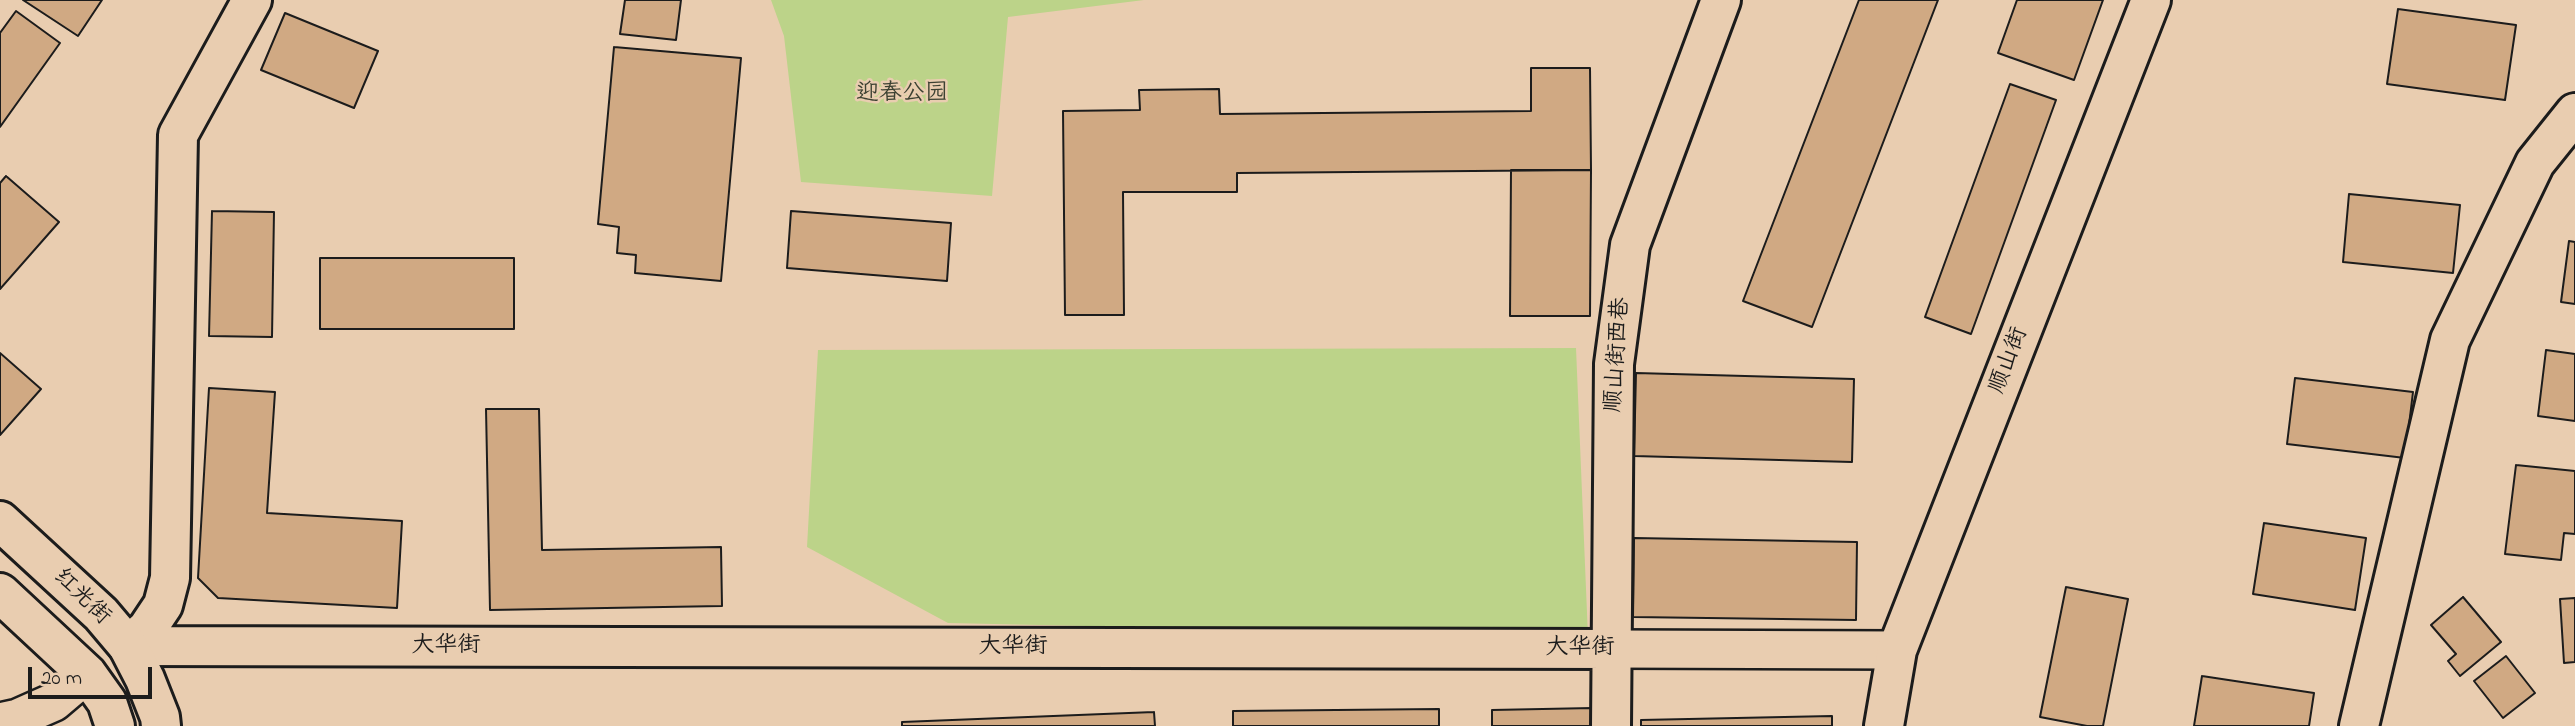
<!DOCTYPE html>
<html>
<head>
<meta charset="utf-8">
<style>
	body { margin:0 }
	#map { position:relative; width:2575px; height:726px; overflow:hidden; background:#e9cdb0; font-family:"Indie Flower",sans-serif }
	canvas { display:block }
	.scale { position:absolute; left:28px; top:667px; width:124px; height:32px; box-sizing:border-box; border:4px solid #1c1c1c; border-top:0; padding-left:9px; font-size:21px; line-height:24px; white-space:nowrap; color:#1c1c1c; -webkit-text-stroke:5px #e9cdb0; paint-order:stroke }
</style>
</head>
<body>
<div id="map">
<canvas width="2575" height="726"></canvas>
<div class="scale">20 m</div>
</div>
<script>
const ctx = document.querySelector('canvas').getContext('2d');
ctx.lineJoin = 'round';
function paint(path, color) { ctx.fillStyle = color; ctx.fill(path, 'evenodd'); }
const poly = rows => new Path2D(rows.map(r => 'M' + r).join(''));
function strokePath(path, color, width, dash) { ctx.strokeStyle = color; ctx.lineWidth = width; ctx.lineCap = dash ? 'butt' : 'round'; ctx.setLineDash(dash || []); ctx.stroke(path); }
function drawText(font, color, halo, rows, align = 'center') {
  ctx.font = font + ' "Indie Flower","LXGW WenKai TC",sans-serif'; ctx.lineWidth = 5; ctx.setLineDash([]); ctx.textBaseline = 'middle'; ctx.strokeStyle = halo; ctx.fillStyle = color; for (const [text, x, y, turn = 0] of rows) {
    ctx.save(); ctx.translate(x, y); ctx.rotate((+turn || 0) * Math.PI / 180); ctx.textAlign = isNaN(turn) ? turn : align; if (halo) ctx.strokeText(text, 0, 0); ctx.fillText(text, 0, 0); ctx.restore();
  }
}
paint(poly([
	[771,0,1144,0,1008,17,992,196,801,182,784,36],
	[1576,348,1588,637,948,623,807,547,818,350]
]), '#bcd389');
const building = poly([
	[23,0,102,0,78,36,23,0],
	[625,0,681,0,676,40,620,34,625,0],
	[1859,0,1938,0,1812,327,1743,301,1859,0],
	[2017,0,2103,0,2074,80,1998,53,2017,0],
	[2398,9,2516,25,2505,100,2387,84,2398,9],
	[16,11,60,43,0,127,0,33,16,11],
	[285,13,378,51,354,108,261,70,285,13],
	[614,47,741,58,721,281,635,273,636,255,617,253,619,227,598,224,614,47],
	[1531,68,1590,68,1591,170,1237,173,1237,192,1123,192,1124,315,1065,315,1063,111,1140,110,1139,90,1219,89,1220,114,1531,111,1531,68],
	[2010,84,2056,100,1971,334,1925,317,2010,84],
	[1511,170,1591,170,1590,316,1510,316,1511,170],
	[6,176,59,222,0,289,0,183,6,176],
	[2349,194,2460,205,2453,273,2343,262,2349,194],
	[212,211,274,212,272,337,209,336,212,211],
	[791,211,951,223,947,281,787,268,791,211],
	[2569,241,2575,242,2575,304,2561,302,2569,241],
	[320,258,514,258,514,329,320,329,320,258],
	[2546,350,2575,354,2575,421,2538,416,2546,350],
	[0,353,41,389,0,435,0,353],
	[1636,373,1854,379,1852,462,1634,456,1636,373],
	[2295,378,2413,392,2405,458,2287,444,2295,378],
	[209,388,275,392,267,513,402,521,397,608,218,598,198,578,209,388],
	[486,409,539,409,542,550,721,547,722,606,490,610,486,409],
	[2516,465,2575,471,2575,534,2564,533,2561,560,2505,554,2516,465],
	[2264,523,2366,538,2355,610,2253,594,2264,523],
	[1634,538,1857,542,1856,620,1633,617,1634,538],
	[2066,587,2128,599,2103,726,2087,726,2040,717,2066,587],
	[2463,597,2501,642,2460,676,2448,661,2456,654,2431,625,2463,597],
	[2575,598,2575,662,2564,663,2560,599,2575,598],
	[2506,656,2535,693,2503,718,2474,681,2506,656],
	[2202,676,2314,693,2309,726,2194,726,2202,676],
	[1593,708,1593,726,1492,726,1492,710,1593,708],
	[1439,709,1439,726,1233,726,1233,711,1439,709],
	[1154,712,1155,726,902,726,902,722,1154,712],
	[1832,716,1832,726,1641,726,1641,720,1832,716]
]);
paint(building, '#d0a983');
strokePath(building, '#1c1c1c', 2);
const pedestrian = poly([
	[1613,649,1897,650],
	[0,722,18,718,54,702,87,674]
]);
const minor = poly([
	[128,646,1613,649],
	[128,646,147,629,163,605,170,578,178,135,252,0],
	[1611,726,1614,364,1630,245,1721,0],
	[2359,726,2450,340,2535,163,2575,113]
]);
const tertiary = poly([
	[0,521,101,614,128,646,145,679,160,717,161,726],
	[0,593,87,674,107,702,115,726],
	[1884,726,1897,650,2151,0]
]);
strokePath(pedestrian, '#1c1c1c', 42);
strokePath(minor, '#1c1c1c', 44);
strokePath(tertiary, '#1c1c1c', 44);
strokePath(pedestrian, '#e9cdb0', 37);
strokePath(minor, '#e9cdb0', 38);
strokePath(tertiary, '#e9cdb0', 38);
drawText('23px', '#3c4132', '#e9cdb0', [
	["迎春公园",902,95]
]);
drawText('23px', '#1c1c1c', '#e9cdb0', [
	["顺山街西巷",1619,355,-86],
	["顺山街",2010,361,-69],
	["红光街",81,598,44],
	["大华街",446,647],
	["大华街",1013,648],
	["大华街",1580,649]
]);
</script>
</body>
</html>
